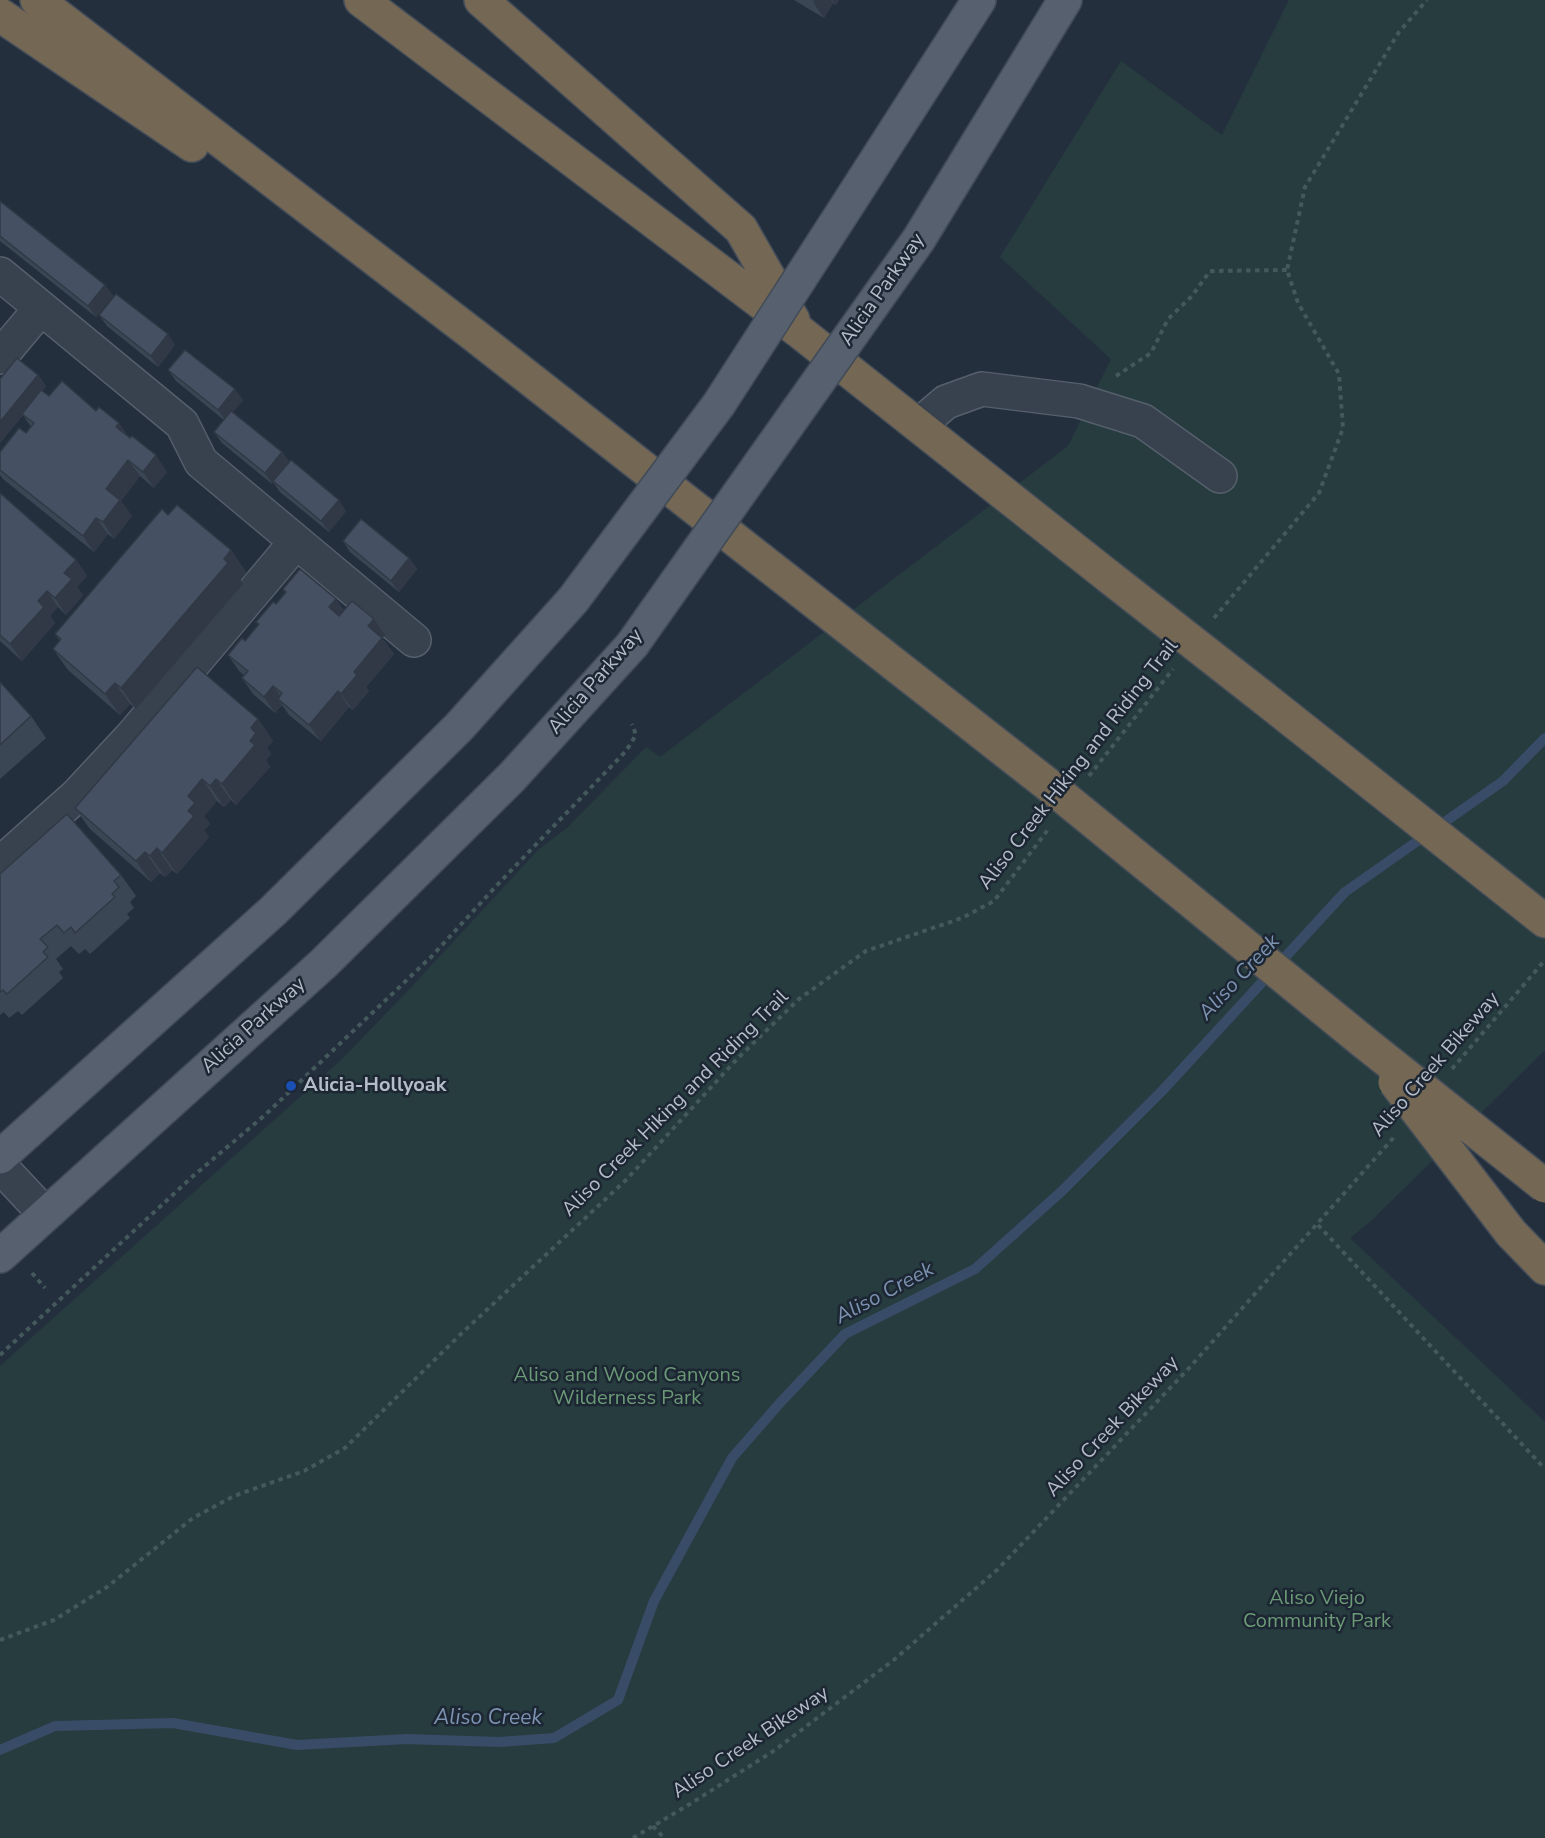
<!DOCTYPE html>
<html>
<head>
<meta charset="utf-8">
<style>
	body { margin:0 }
	canvas { display:block; background:#242f3e }
</style>
</head>
<body>
<canvas width="1545" height="1838"></canvas>
<script>
const ctx = document.querySelector('canvas').getContext('2d');
ctx.lineJoin = 'round';
function paint(path, color) { ctx.fillStyle = color; ctx.fill(path, 'evenodd'); }
const poly = rows => new Path2D(rows.map(r => 'M' + r).join(''));
function strokePath(path, color, width, dash) { ctx.strokeStyle = color; ctx.lineWidth = width; ctx.lineCap = dash ? 'butt' : 'round'; ctx.setLineDash(dash || []); ctx.stroke(path); }
function drawText(font, color, halo, rows, align = 'center') {
  ctx.font = font + ' "Nunito Sans",sans-serif'; ctx.lineWidth = 5; ctx.setLineDash([]); ctx.textBaseline = 'middle'; ctx.strokeStyle = halo; ctx.fillStyle = color; for (const [text, x, y, turn = 0] of rows) {
    ctx.save(); ctx.translate(x, y); ctx.rotate((+turn || 0) * Math.PI / 180); ctx.textAlign = isNaN(turn) ? turn : align; if (halo) ctx.strokeText(text, 0, 0); ctx.fillText(text, 0, 0); ctx.restore();
  }
}
paint(poly([
	[1289,0,1545,0,1545,1050,1372,1220,1350,1238,1545,1422,1545,1838,0,1838,0,1366,340,1061,404,995,538,850,567,828,646,747,660,757,1068,446,1111,359,1000,257,1121,61,1222,135]
]), '#263c3f');
strokePath(poly([
	[0,1750,55,1726,173,1723,297,1745,407,1739,499,1742,554,1738,618,1700,654,1601,732,1458,779,1404,845,1334,975,1269,1062,1191,1162,1091,1345,892,1503,781,1545,738]
]), '#394c67', 10);
const minor = poly([
	[0,274,182,424,201,462,414,640],
	[0,357,41,308],
	[919,425,946,402,982,389,1079,401,1143,421,1220,476],
	[0,864,76,796,132,736,296,542],
	[0,1166,45,1214]
]);
const major = poly([
	[852,198,979,0],
	[919,239,1065,0],
	[0,1157,273,911,459,727,573,600],
	[0,1256,324,963,512,777,632,645]
]);
const highway = poly([
	[37,0,474,335,1051,787],
	[361,0,800,332,1108,576],
	[481,0,741,229,793,320],
	[0,15,192,145],
	[1265,699,1545,921],
	[1511,1233,1545,1268]
]);
strokePath(minor, '#565f6c', 36);
strokePath(major, '#414a57', 36);
strokePath(highway, '#434c59', 36);
strokePath(poly([
	[1116,376,1151,353,1168,319,1192,296,1210,271,1287,270],
	[1214,618,1319,493,1343,428,1339,374,1298,303,1287,270,1305,187,1399,32,1427,0],
	[1089,776,1173,669],
	[1452,1069,1545,960],
	[1318,1225,1545,1469],
	[32,1273,45,1288],
	[0,1355,192,1177,265,1115,432,956,499,883,626,751,636,735,632,724],
	[0,1640,54,1620,107,1587,193,1518,234,1496,304,1471,345,1448,462,1333,626,1180,737,1059,799,999,866,951,962,918,994,901,1050,827],
	[653,1826,664,1838],
	[633,1838,690,1804,775,1750,895,1659,998,1569,1190,1367,1395,1136]
]), '#44595c', 4, [4.5, 4.5]);
strokePath(minor, '#38414e', 33);
strokePath(major, '#56606e', 33);
strokePath(highway, '#746855', 33);
const majorBridge = poly([
	[573,600,719,404,852,198],
	[632,645,919,239]
]);
const highwayBridge = poly([
	[1108,576,1265,699],
	[1051,787,1365,1043,1545,1186],
	[1395,1082,1511,1233]
]);
strokePath(majorBridge, '#414a57', 36, []);
strokePath(highwayBridge, '#434c59', 36, []);
strokePath(majorBridge, '#56606e', 33);
strokePath(highwayBridge, '#746855', 33);
paint(poly([
	[794,0,839,0,836,5,833,3,824,18],
	[0,201,105,285,113,296,96,317,0,241],
	[99,315,175,345,158,367,107,326],
	[168,370,243,400,233,412,282,452,289,462,346,511,329,532,280,492,273,482,272,484,222,443,214,432,224,420,176,381],
	[38,375,46,386,42,391,49,396,96,411,119,423,128,437,167,472,154,488,140,476,121,501,132,516,114,539,108,534,94,552,3,479,0,475,0,452,26,433,31,427,23,415,0,443,0,379],
	[0,493,76,560,87,576,77,587,83,595,66,615,58,607,50,616,55,623,22,661,0,641],
	[168,515,231,550,246,572,240,579,243,584,136,709,130,704,120,715,68,670,53,649,60,641,55,634],
	[343,541,409,558,417,569,399,592,350,552],
	[283,589,344,610,374,619,385,635,382,638,394,654,366,687,369,691,353,710,349,707,321,741,289,715,282,705,275,713,253,694,242,678,244,675,239,671,228,655,245,641,258,625,256,622,276,604,285,593],
	[0,682,31,716,46,738,0,779],
	[258,719,273,741,267,748,271,754,266,760,270,767,236,805,231,800,224,807,217,801,204,816,210,824,204,830,209,837,177,874,172,870,165,877,160,873,151,882,90,829,75,808],
	[0,874,121,875,136,896,130,902,134,908,127,914,130,918,90,954,85,949,79,954,71,946,56,959,63,969,59,972,63,978,22,1015,18,1011,9,1018,4,1012,0,1015]
]), '#3b4654');
paint(poly([
	[814,0,831,0,833,3,824,18,813,2],
	[832,0,839,0,836,5],
	[105,285,113,296,96,317,88,306],
	[168,334,175,345,158,367,151,356],
	[38,375,46,386,0,443,0,422],
	[235,389,243,400,226,421,218,410],
	[119,423,130,439,116,427],
	[282,452,289,463,272,484,265,473],
	[156,455,167,472,154,488,143,472],
	[128,460,140,476,121,501,132,516,114,539,103,522,106,489],
	[339,500,346,511,329,532,321,521],
	[96,518,108,534,94,552,83,536],
	[231,550,246,572,240,579,243,584,136,709,121,688],
	[409,558,417,569,399,592,391,581],
	[76,560,87,576,77,587,83,595,66,615,55,598,64,573],
	[47,591,58,607,50,616,55,623,22,661,10,644,38,601],
	[336,599,348,616,341,624,329,607],
	[374,619,385,635,379,642,368,626],
	[382,638,394,654,366,687,369,691,353,710,341,694,354,672],
	[115,683,130,704,120,715,105,694],
	[273,686,285,702,278,699,282,705,275,713,264,697],
	[338,691,349,707,321,741,309,725],
	[258,719,273,741,267,748,271,754,266,760,270,767,236,805,222,784,250,741,251,728],
	[202,779,217,801,204,816,210,824,204,830,209,837,177,874,162,853,188,811,188,796],
	[216,779,231,800,224,807,210,786],
	[157,848,172,870,165,877,150,856],
	[145,852,160,873,151,882,136,861]
]), '#303945');
const building = poly([
	[0,201,105,285,88,306,0,236,0,201],
	[116,294,168,334,151,356,99,315,116,294],
	[185,350,235,389,218,410,168,370,185,350],
	[17,358,38,375,0,422,0,379,17,358],
	[62,381,96,411,99,407,119,423,116,427,130,438,132,436,156,455,143,472,128,460,106,489,120,500,103,522,96,518,83,536,0,470,0,452,19,428,26,433,34,423,22,414,41,390,49,396,62,381],
	[231,411,282,452,265,473,214,432,231,411],
	[291,460,339,500,321,521,273,481,291,460],
	[0,493,76,560,64,573,72,579,55,598,47,591,38,601,44,607,10,644,0,635,0,493],
	[177,505,231,550,224,559,228,563,121,688,115,683,105,694,53,649,61,639,55,634,162,509,168,515,177,505],
	[361,519,409,558,391,581,343,541,361,519],
	[300,569,336,599,329,607,339,616,352,601,374,619,368,626,382,638,354,672,357,675,341,694,338,691,309,725,278,699,282,693,273,686,264,697,242,678,248,671,228,655,242,638,245,641,259,624,256,622,273,602,276,604,286,592,283,589,300,569],
	[197,667,258,719,251,728,256,733,250,741,255,745,222,784,216,779,210,786,202,779,188,796,195,803,188,811,194,816,162,853,157,848,150,856,145,852,136,861,75,808,197,667],
	[0,682,31,716,0,745,0,682],
	[67,814,121,875,114,881,119,887,112,894,115,897,75,933,71,927,64,933,57,925,40,939,48,947,43,952,48,957,7,994,3,990,0,992,0,874,67,814]
]);
paint(building, '#455162');
strokePath(building, '#303945', 1.5);
for (const [x, y, r, color] of [
	[291,1086,6,"#1a4fb4"]
]) { const dot = new Path2D(); dot.arc(x, y, r, 0, 2 * Math.PI); ctx.fillStyle = color; ctx.fill(dot); strokePath(dot, '#1d2633', 2); }
drawText('20px', '#b4bcc9', '#1d2633', [
	["Alicia Parkway",883,290,-55],
	["Alicia Parkway",596,682,-49],
	["Aliso Creek Hiking and Riding Trail",1079,765,-52],
	["Alicia Parkway",254,1026,-42],
	["Aliso Creek Bikeway",1436,1065,-49],
	["Aliso Creek Hiking and Riding Trail",676,1104,-45],
	["Aliso Creek Bikeway",1113,1427,-47],
	["Aliso Creek Bikeway",751,1743,-34]
]);
drawText('bold 20px', '#b4bcc9', '#1d2633', [
	["Alicia-Hollyoak",303,1086]
], 'left');
drawText('20px', '#6b9a76', '#1d2633', [
	["Aliso and Wood Canyons",627,1376],
	["Wilderness Park",627,1399],
	["Aliso Viejo",1317,1599],
	["Community Park",1317,1622]
]);
drawText('italic 21px', '#7c92b1', '#1d2633', [
	["Aliso Creek",1240,978,-47],
	["Aliso Creek",885,1294,-28],
	["Aliso Creek",488,1719]
]);
</script>
</body>
</html>
